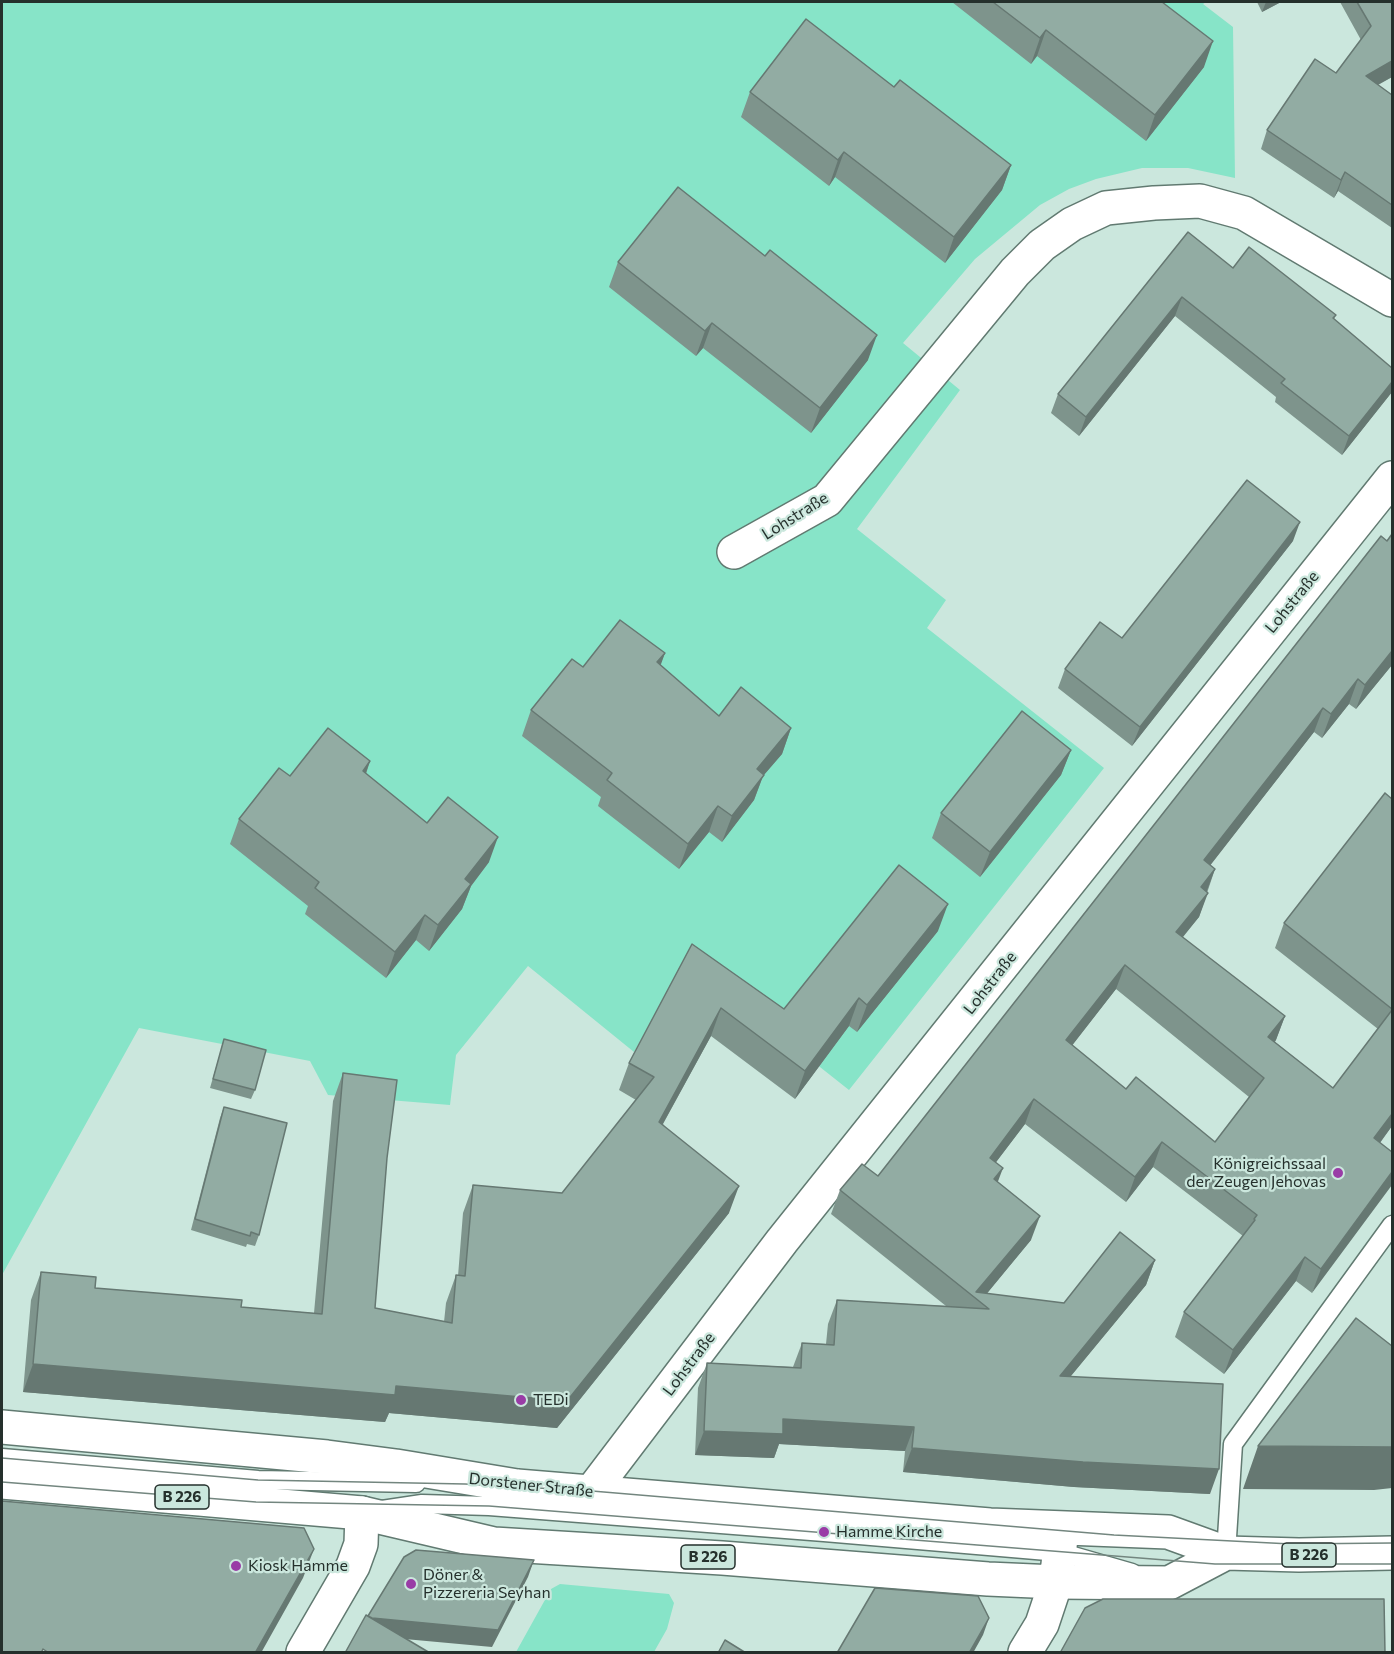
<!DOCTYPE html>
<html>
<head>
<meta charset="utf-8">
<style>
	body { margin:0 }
	#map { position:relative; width:1394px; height:1654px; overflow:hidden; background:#cbe7dd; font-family:Commissioner,sans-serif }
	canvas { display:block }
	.frame { position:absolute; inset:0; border:3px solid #25302c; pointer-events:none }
</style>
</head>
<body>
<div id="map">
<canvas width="1394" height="1654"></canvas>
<div class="frame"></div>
</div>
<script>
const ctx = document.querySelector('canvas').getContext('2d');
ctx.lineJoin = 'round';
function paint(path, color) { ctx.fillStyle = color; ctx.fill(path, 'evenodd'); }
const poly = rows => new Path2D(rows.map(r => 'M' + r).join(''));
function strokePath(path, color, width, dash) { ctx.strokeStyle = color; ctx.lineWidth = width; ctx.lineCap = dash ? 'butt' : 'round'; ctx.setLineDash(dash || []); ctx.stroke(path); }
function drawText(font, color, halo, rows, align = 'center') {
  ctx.font = font + ' Commissioner,sans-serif'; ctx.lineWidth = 4.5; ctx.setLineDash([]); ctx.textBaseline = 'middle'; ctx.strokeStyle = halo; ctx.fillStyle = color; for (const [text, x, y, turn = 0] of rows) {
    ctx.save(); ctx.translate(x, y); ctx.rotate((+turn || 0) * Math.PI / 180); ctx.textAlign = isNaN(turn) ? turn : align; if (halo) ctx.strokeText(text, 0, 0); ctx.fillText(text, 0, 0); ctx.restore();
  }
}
paint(poly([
	[2,2,1206,2,1203,4,1233,27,1235,178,1188,168,1142,168,1096,179,1069,189,1040,205,975,259,903,343,960,390,857,529,946,600,927,628,1104,768,849,1090,686,961,634,1052,528,966,456,1055,450,1105,328,1095,310,1061,139,1028,2,1275,2,1285],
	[560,1584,669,1594,674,1603,667,1629,654,1652,516,1652,551,1589]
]), '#87e4c8');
const lane = poly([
	[2,1458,258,1480,416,1483],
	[382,1510,422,1504,489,1506,824,1532,1059,1552,1132,1573],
	[1226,1553,1233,1444,1392,1225]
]);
const street = poly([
	[734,552,827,500,1015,272,1042,245,1072,224,1106,208,1154,203,1200,201,1244,213,1392,300],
	[592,1491,782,1241,1392,478],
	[303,1652,353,1566,361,1544,362,1513],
	[1025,1652,1042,1624,1056,1582]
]);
const primary = poly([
	[2,1427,327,1457,396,1466,517,1486,990,1525,1168,1532,1226,1553,1299,1555,1392,1553],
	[2,1482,362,1513,494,1544,722,1558,988,1579,1056,1582,1169,1583,1226,1553],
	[1056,1582,1062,1529]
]);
strokePath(lane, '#617a71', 21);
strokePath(street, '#617a71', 36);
strokePath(primary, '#617a71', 36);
strokePath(lane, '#fff', 18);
strokePath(street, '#fff', 33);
strokePath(primary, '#fff', 33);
strokePath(poly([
	[2,1458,258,1480,465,1484,592,1491,1114,1535,1291,1544,1392,1543],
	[2,1482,256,1502,489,1506,1215,1564,1392,1564]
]), '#73867f', 1.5);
paint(poly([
	[952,2,1162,2,1204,67,1146,141,1037,56,1031,64],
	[1257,2,1281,2,1262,12],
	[1340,2,1392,2,1392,77,1378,85,1392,95,1392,228,1338,191,1334,198,1261,149,1267,130,1336,73,1361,40],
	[894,87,1011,165,1002,190,945,263,835,177,829,186,741,117,750,92],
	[1188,232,1233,268,1336,315,1334,319,1392,392,1342,455,1275,402,1276,397,1175,316,1079,436,1051,413,1058,394],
	[618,262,868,360,811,433,703,348,696,356,609,287],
	[1392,534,1392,665,1356,709,1349,704,1322,738,1314,732,1210,865,1215,869,1199,917,1182,937,1285,1016,1275,1042,1333,1088,1378,1029,1275,948,1284,923,1392,799,1392,1126,1380,1143,1312,1293,1296,1281,1224,1374,1175,1337,1184,1312,1243,1236,1153,1167,1126,1202,1025,1124,996,1162,998,1182,1031,1240,986,1294,1064,1303,1155,1260,1146,1285,1071,1376,1210,1494,1074,1487,903,1472,905,1451,779,1444,774,1458,695,1455,698,1388,707,1363,793,1367,802,1343,826,1344,828,1324,837,1300,946,1306,831,1214,840,1190,878,1176],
	[1116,989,1249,1097,1215,1142,1126,1089,1072,1045],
	[1293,541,1132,746,1058,688,1065,669,1122,638],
	[665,653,660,665,719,716,791,728,782,754,763,776,754,800,722,842,709,832,679,869,598,806,601,797,522,736,531,710,583,667],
	[1071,750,1061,775,980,877,932,838,941,813],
	[370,761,366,774,427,823,489,862,471,886,462,909,429,951,416,940,386,978,305,914,308,906,230,844,239,819,290,776],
	[938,931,857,1032,849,1026,795,1099,711,1036,663,1124,729,1213,557,1428,389,1413,385,1422,23,1392,31,1300,41,1272,95,1288,241,1307,314,1313,333,1101,343,1073,387,1158,375,1308,444,1322,446,1303,456,1275,458,1276,463,1213,473,1185,562,1193,636,1100,619,1090,629,1063,692,944,784,1009],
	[224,1039,255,1090,251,1099,210,1088],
	[224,1107,259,1235,255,1246,247,1244,246,1247,191,1230,220,1118]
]), '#7e948c');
paint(poly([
	[1266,2,1281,2,1262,12],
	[1046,30,1037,56,1031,64,1040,38],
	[1213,41,1204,67,1146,141,1155,115],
	[1392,61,1392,77,1359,95,1366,76],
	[844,152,835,177,829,186,838,160],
	[1011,165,1002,190,945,263,954,237],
	[1345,172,1338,191,1334,198,1341,180],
	[1182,297,1175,316,1079,436,1086,417],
	[712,323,703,348,696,356,705,331],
	[877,335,868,360,811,433,820,408],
	[1392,382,1392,392,1342,455,1349,436],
	[1300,522,1293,541,1132,746,1140,727],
	[1392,651,1392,665,1356,709,1365,685],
	[665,653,656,678,657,662],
	[1358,679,1349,704,1322,738,1331,714],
	[1323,708,1314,732,1195,885,1204,860],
	[791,728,782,754,763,776,754,800,722,842,732,816,757,769],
	[1071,750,1061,775,980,877,990,852],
	[370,761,361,787,363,771],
	[718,806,709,832,679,869,688,844],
	[498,837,489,862,471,886,462,909,429,951,438,925,465,879],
	[1215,869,1206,893,1201,887],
	[1208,893,1199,917,1167,957,1176,932],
	[948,904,938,931,857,1032,867,1005],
	[425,915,416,940,386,978,395,952],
	[1125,965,1116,989,1057,1065,1066,1040],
	[859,998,849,1026,795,1099,805,1071],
	[721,1008,711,1036,649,1149,659,1122],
	[1285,1016,1276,1040,1259,1061,1268,1037],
	[1034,1099,1025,1124,981,1182,990,1158],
	[1392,1114,1392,1126,1365,1163,1374,1138],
	[1162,1142,1153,1167,1126,1202,1135,1177],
	[1003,1168,994,1192,994,1179],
	[1392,1172,1392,1185,1312,1293,1321,1269],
	[739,1186,729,1213,557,1428,389,1413,385,1422,23,1392,33,1364,396,1386],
	[1040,1216,1031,1240,980,1302,976,1292],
	[1305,1257,1296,1281,1224,1374,1233,1350],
	[1155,1260,1146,1285,1051,1400,1060,1376],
	[783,1419,914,1427,905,1451,779,1444,774,1458,695,1455,704,1431],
	[1258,1446,1392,1447,1392,1488,1374,1490,1243,1489],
	[912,1448,1219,1469,1210,1494,1074,1487,903,1472],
	[314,1549,303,1578,261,1653,255,1653],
	[534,1560,528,1577,492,1647,361,1635,367,1618],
	[989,1618,983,1635,973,1653,969,1653]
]), '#667872');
const building = poly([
	[993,2,1162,2,1213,41,1155,115,1046,30,1040,38,993,2],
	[1357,2,1392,2,1392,61,1366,76,1392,95,1392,205,1345,172,1341,180,1267,130,1315,59,1336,73,1371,26,1357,2],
	[806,19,894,87,900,80,1011,165,954,237,844,152,838,160,750,92,806,19],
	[678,187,765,256,770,250,877,335,820,408,712,323,705,331,618,262,678,187],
	[1188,232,1233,268,1249,247,1336,315,1333,318,1392,368,1392,382,1349,436,1281,383,1285,379,1182,297,1086,417,1058,394,1188,232],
	[1247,480,1300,522,1140,727,1065,669,1100,622,1122,638,1247,480],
	[1392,534,1392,651,1365,685,1358,679,1331,714,1323,708,1204,860,1215,869,1201,887,1208,893,1176,932,1285,1016,1268,1037,1333,1088,1392,1010,1392,1114,1374,1138,1392,1152,1392,1172,1321,1269,1305,1257,1233,1350,1184,1312,1255,1220,1254,1219,1257,1215,1162,1142,1135,1177,1034,1099,990,1158,1003,1168,994,1179,1040,1216,976,1292,1064,1303,1120,1232,1155,1260,1060,1376,1223,1384,1219,1469,1083,1462,912,1448,914,1427,783,1419,783,1434,704,1431,707,1363,801,1368,802,1343,834,1345,837,1300,989,1309,840,1190,862,1164,878,1176,1381,536,1387,541,1392,534],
	[1125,965,1264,1078,1215,1142,1136,1077,1126,1089,1066,1040,1125,965],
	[620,620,665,653,657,662,719,716,741,687,791,728,757,769,764,775,732,816,718,806,688,844,607,780,612,773,531,710,572,659,583,667,620,620],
	[1022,711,1071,750,990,852,941,813,1022,711],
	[328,728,370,761,363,771,427,823,448,797,498,837,465,879,471,884,438,925,425,915,395,952,315,888,319,882,239,819,279,768,290,776,328,728],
	[1385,793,1392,799,1392,1009,1284,923,1385,793],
	[899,865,948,904,867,1005,859,998,805,1071,721,1008,659,1122,739,1186,567,1401,396,1386,395,1395,33,1364,41,1272,96,1277,95,1288,242,1300,241,1307,322,1314,343,1073,397,1080,387,1158,375,1308,452,1323,456,1275,465,1276,473,1185,562,1193,654,1077,629,1063,692,944,784,1009,899,865],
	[224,1039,266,1050,255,1090,213,1079,224,1039],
	[224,1107,287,1123,259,1235,251,1232,250,1236,195,1219,224,1107],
	[1356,1318,1392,1346,1392,1447,1258,1446,1356,1318],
	[2,1501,304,1528,314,1549,255,1653,49,1653,43,1649,41,1653,2,1653,2,1501],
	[416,1550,534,1560,498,1630,372,1618,368,1616,404,1557,416,1550],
	[875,1588,978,1596,989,1618,969,1653,837,1653,875,1588],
	[1103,1599,1384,1599,1385,1653,1060,1653,1085,1608,1103,1599],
	[366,1615,430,1653,345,1653,366,1615],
	[725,1640,746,1653,718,1653,725,1640]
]);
paint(building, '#92aca3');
strokePath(building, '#667872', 1.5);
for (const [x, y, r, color] of [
	[1338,1173,6,"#993ca6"],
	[521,1400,6,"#993ca6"],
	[824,1532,6,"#993ca6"],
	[236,1566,6,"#993ca6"],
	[411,1584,6,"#993ca6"]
]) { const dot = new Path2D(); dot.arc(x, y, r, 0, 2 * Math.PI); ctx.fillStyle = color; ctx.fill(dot); strokePath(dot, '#cbe7dd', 2); }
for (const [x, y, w] of [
	[182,1497,54],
	[1309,1555,54],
	[708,1557,54]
]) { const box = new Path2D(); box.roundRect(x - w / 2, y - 12, w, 24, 4.5); ctx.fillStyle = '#cbe7dd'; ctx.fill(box); strokePath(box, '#25302c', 1.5); }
drawText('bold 15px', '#25302c', null, [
	["B 226",182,1497],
	["B 226",1309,1555],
	["B 226",708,1557]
]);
drawText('16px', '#25302c', '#cbe7dd', [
	["Lohstraße",795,516,-32],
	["Lohstraße",1292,602,-51],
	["Lohstraße",990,983,-52],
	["Lohstraße",689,1364,-53],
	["Dorstener Straße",531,1485,6]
]);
drawText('16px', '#25302c', '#cbe7dd', [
	["Königreichssaal",1326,1164,"right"],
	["der Zeugen Jehovas",1326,1182,"right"],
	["TEDi",533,1400],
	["Hamme Kirche",836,1532],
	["Kiosk Hamme",248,1566],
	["Döner &",423,1575],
	["Pizzereria Seyhan",423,1593]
], 'left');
</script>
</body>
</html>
